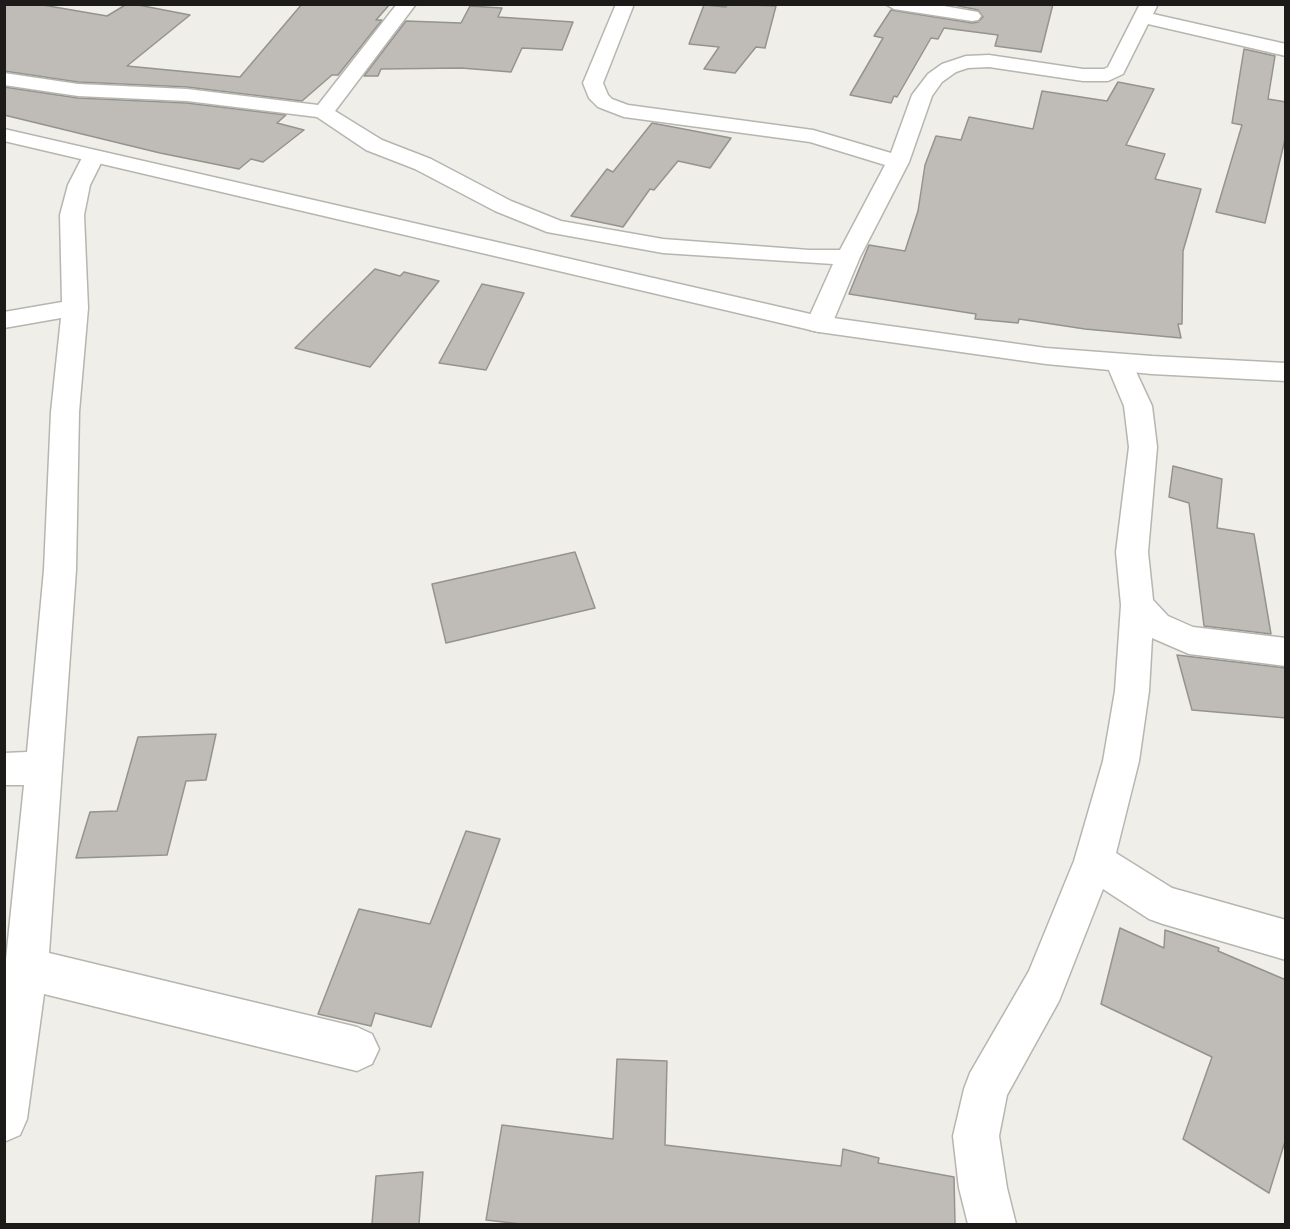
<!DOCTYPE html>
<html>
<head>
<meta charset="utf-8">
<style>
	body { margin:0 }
	#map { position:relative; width:1290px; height:1229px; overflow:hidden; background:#f0eee9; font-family:Merriweather,serif }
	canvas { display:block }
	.frame { position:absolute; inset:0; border:6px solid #1c1b19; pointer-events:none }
</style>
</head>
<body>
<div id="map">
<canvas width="1290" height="1229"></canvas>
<div class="frame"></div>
</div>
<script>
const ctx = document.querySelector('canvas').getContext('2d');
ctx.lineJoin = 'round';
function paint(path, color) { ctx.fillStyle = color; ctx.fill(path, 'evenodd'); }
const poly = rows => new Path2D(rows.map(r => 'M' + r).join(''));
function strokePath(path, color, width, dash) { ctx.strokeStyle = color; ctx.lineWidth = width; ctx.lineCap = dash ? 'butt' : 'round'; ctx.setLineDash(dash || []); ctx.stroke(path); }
const building = poly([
	[4,4,37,4,107,16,127,4,133,4,190,15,127,66,240,77,302,4,390,4,376,20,382,20,338,75,332,75,302,101,187,87,78,82,4,71,4,4],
	[727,4,776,6,765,48,756,47,735,73,704,69,719,47,689,44,704,5,726,7,727,4],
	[949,4,1053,4,1041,52,995,46,998,35,944,28,938,39,931,38,897,97,894,96,891,103,850,95,883,38,874,36,891,10,972,23,978,22,983,17,978,10,949,4],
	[470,6,502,8,498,17,573,22,562,50,522,48,511,72,461,68,381,69,378,76,364,76,406,21,461,23,470,6],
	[1244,49,1275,56,1268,99,1286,102,1286,135,1265,223,1216,212,1242,125,1232,123,1244,49],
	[1118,82,1154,89,1126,145,1165,154,1155,179,1201,189,1183,251,1182,324,1178,324,1181,338,1085,329,1019,319,1018,323,975,319,976,314,849,294,869,245,905,251,918,211,925,165,936,136,961,140,969,117,1033,129,1042,91,1107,101,1118,82],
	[4,87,78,98,187,103,286,115,277,123,304,130,263,162,251,159,239,169,160,153,4,115,4,87],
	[652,123,731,138,710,168,678,161,654,190,650,189,623,227,571,216,607,169,613,172,652,123],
	[375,269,400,276,404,272,439,281,370,367,295,348,375,269],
	[482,284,524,293,486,370,439,363,482,284],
	[1173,466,1222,479,1217,528,1254,534,1271,634,1204,626,1189,503,1169,497,1173,466],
	[575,552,595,608,446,643,432,584,575,552],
	[1177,655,1286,668,1286,718,1192,710,1177,655],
	[216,734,206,780,186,781,167,855,76,858,90,812,117,811,138,737,216,734],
	[466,831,500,839,431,1027,375,1013,371,1026,318,1014,359,909,430,924,466,831],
	[1120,928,1164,948,1165,930,1219,948,1218,951,1286,980,1286,1138,1269,1193,1183,1139,1212,1057,1101,1004,1120,928],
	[617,1059,667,1061,665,1145,841,1166,843,1149,879,1158,878,1163,954,1177,955,1224,521,1224,486,1220,502,1125,613,1139,617,1059],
	[423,1172,419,1224,372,1224,376,1176,423,1172]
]);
paint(building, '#bfbcb7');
strokePath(building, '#95938e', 1.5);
const minor = poly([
	[397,4,416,4,335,111,382,140,431,159,511,201,561,221,663,239,809,250,840,250,885,165,810,142,624,117,598,107,589,98,583,83,616,4,634,4,603,83,608,95,612,99,628,105,813,130,891,153,912,95,928,74,942,64,966,56,989,55,1083,69,1104,69,1108,67,1140,4,1158,4,1153,14,1286,44,1286,56,1148,24,1123,74,1108,81,1083,81,989,67,968,68,956,72,942,82,932,96,909,162,860,257,832,324,828,330,819,332,810,330,806,324,833,264,663,253,547,232,495,211,415,169,366,150,317,117,187,101,78,96,4,85,4,73,78,84,187,89,318,105,397,4],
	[885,4,933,4,972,11,978,12,981,16,978,20,972,21,894,9,885,4],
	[93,150,101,152,104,157,90,185,84,215,88,308,79,412,76,570,49,953,357,1027,372,1034,379,1049,372,1064,357,1071,44,994,27,1119,20,1135,4,1142,4,979,24,785,4,785,4,753,27,752,44,570,51,412,61,318,4,328,4,312,62,302,60,215,68,185,85,152,93,150],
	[1119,354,1128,357,1132,363,1152,406,1157,447,1148,552,1153,600,1168,616,1193,627,1286,638,1286,666,1189,654,1152,638,1149,691,1139,761,1116,853,1172,888,1286,920,1286,960,1163,924,1149,919,1103,889,1059,1001,1007,1095,999,1136,1007,1188,1016,1224,968,1224,959,1188,953,1136,964,1089,970,1073,1029,971,1074,861,1103,761,1115,691,1121,605,1116,552,1129,447,1124,406,1106,363,1110,357,1119,354]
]);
const major = poly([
	[4,129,819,316,1046,348,1152,356,1286,363,1286,381,1152,374,1046,364,819,332,4,141,4,129]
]);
strokePath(minor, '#b7b5b0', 3);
strokePath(major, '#b7b5b0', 3);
paint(minor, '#fff');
paint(major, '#fff');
</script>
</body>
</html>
